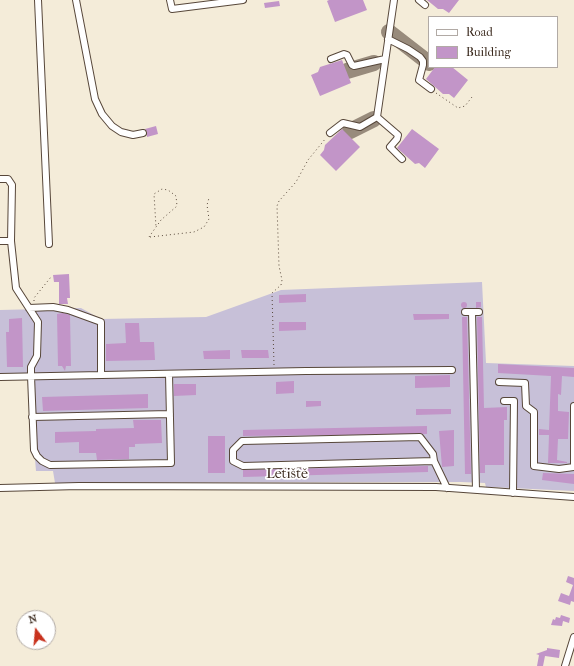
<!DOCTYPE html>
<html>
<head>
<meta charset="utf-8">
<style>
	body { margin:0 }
	#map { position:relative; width:574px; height:666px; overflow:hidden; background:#f4ecd9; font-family:"IM FELL French Canon",serif }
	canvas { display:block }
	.legend { position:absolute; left:428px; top:16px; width:130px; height:52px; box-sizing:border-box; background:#fff; border:1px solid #b1aaa5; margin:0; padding:5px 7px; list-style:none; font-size:12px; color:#3b2a1e }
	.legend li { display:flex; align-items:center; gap:8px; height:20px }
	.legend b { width:20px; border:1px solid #b1aaa5 }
	.north { position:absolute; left:16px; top:610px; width:40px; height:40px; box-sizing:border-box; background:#fff; border:1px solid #b1aaa5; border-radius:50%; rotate:344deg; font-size:11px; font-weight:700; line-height:16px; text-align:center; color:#3b2a1e }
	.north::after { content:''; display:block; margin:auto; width:14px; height:18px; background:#c8321e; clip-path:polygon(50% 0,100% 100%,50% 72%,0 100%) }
</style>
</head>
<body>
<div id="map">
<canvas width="574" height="666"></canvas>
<ul class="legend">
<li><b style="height:5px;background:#fff"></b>Road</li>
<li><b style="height:11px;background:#c295c8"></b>Building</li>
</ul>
<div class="north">N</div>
</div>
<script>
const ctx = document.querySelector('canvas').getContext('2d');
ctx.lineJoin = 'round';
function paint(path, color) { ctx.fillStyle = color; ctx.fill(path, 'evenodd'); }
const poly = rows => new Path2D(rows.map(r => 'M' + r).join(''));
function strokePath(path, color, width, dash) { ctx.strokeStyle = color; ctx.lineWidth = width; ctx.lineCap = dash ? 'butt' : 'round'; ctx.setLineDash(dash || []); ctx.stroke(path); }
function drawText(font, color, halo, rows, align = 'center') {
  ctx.font = font + ' "IM FELL French Canon",serif'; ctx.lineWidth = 3.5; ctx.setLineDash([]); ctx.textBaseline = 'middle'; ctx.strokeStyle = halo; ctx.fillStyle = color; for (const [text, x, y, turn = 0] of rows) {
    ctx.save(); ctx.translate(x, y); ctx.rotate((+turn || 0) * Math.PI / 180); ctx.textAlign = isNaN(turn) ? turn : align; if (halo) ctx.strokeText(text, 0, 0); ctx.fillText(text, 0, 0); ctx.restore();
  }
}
paint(poly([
	[482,282,486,363,574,366,574,491,489,487,486,487,485,483,461,482,55,483,53,471,36,471,28,376,0,376,0,310,81,308,101,319,206,317,281,290]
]), '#c7c0d8');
strokePath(poly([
	[389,32,429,63],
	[347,71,374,63],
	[350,131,374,119]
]), '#988b7c', 16);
paint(poly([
	[329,0,363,0,367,10,335,22,327,1],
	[427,0,459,0,449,13,443,9,438,9],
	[279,1,280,6,265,8,264,3],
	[342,60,351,83,320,96,311,75,318,72,320,67],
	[435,67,452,67,468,80,454,98,449,94,443,94,426,79],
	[156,126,158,134,147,137,147,132,145,129],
	[342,129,360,147,336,171,320,155,324,150,325,145],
	[412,129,439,149,425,168,419,163,415,164,397,148],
	[69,274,70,298,67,298,68,304,59,304,59,282,54,282,53,275],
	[306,294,306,302,279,303,279,295],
	'461 305a3 3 0 1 1 6 0a3 3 0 1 1-6 0Z',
	[476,302,481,302,481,307,476,308],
	[63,313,70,315,71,366,66,366,65,371,62,366,58,366,57,314],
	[413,314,449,314,449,319,414,320],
	[462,317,467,317,471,474,465,474],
	[477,317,482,317,484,408,507,407,507,420,504,420,504,465,485,465,485,473,480,473],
	[22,318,23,367,7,367,6,332,9,332,9,319],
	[279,322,306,322,306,330,279,331],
	[125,323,139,323,140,342,154,342,155,360,106,361,106,344,126,343],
	[230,350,230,359,204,359,203,351],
	[241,350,268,350,269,358,242,358],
	[498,364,574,368,574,377,562,376,561,395,558,394,558,411,569,412,568,439,558,439,557,460,567,462,567,463,548,463,549,435,539,435,539,429,549,430,551,376,498,373],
	[450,375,450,387,415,388,415,376],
	[294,381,294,393,276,394,276,382],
	[174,384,196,384,196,395,174,396],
	[148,394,148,408,43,411,42,397],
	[306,401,321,401,321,406,306,407],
	[416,409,451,409,451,414,416,415],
	[133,420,161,420,162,443,135,444,135,447,129,447,129,459,97,460,96,453,79,453,79,442,55,443,55,432,96,431,96,429,134,428],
	[427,426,427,434,243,436,243,430],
	[454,430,454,466,442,467,439,431],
	[208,436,225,436,225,473,208,473],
	[428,466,428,472,243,477,243,470],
	[543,473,574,474,574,484,542,480],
	[568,576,574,578,574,602,571,601,570,605,558,601,561,593,569,596,573,585,566,582],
	[561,615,570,618,569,623,563,621,562,626,551,625,553,619,555,620,556,617,560,618],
	[547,648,560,650,559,658,545,656,543,666,537,666,539,655,536,654,547,650]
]), '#c295c8');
const minor = poly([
	[38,0,49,244],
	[76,0,95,99,102,114,112,126,121,132,133,135,143,133],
	[170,0,172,9,243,0],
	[394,0,377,117,398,135,397,139,390,147,402,159],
	[419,0,425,5],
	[388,39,408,49,420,57,423,61,423,65,419,80,431,89],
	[331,59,344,54,347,55,352,65,354,66,385,59],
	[330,133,343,123,360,127,377,117],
	[0,179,8,179,12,185,11,241],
	[0,241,11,241,16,288,38,322,37,356,31,367,31,376,34,450,37,456,42,461,50,465,171,463,169,374],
	[29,308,53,307,68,310,101,322,101,374],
	[465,312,479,312],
	[472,312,476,490],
	[0,377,306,371,452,370],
	[499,382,525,383,526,406,534,412,534,466,559,469,574,467],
	[504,401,514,401,513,493],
	[32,417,170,414],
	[434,461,243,466,233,461,233,450,242,441,420,437,433,454,434,461,447,488],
	[574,467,574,406],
	[0,488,79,486,436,487,574,497],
	[565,666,574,637]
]);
strokePath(minor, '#57473a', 8);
strokePath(poly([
	[436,93,458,108,465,106,472,97],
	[149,237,156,227,161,220,177,206,176,196,168,190,162,189,154,194,156,227],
	[150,237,194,232,204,227,209,219,207,205,209,198],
	[34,301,34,298,51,277],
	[274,365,272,293,281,285,282,280,279,266,277,206,279,201,296,182,308,160,326,138]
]), '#57473a', 1, [1, 3]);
strokePath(minor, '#fff', 6);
drawText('14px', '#3b2a1e', '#fff', [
	["Letiště",287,475]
]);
</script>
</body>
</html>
